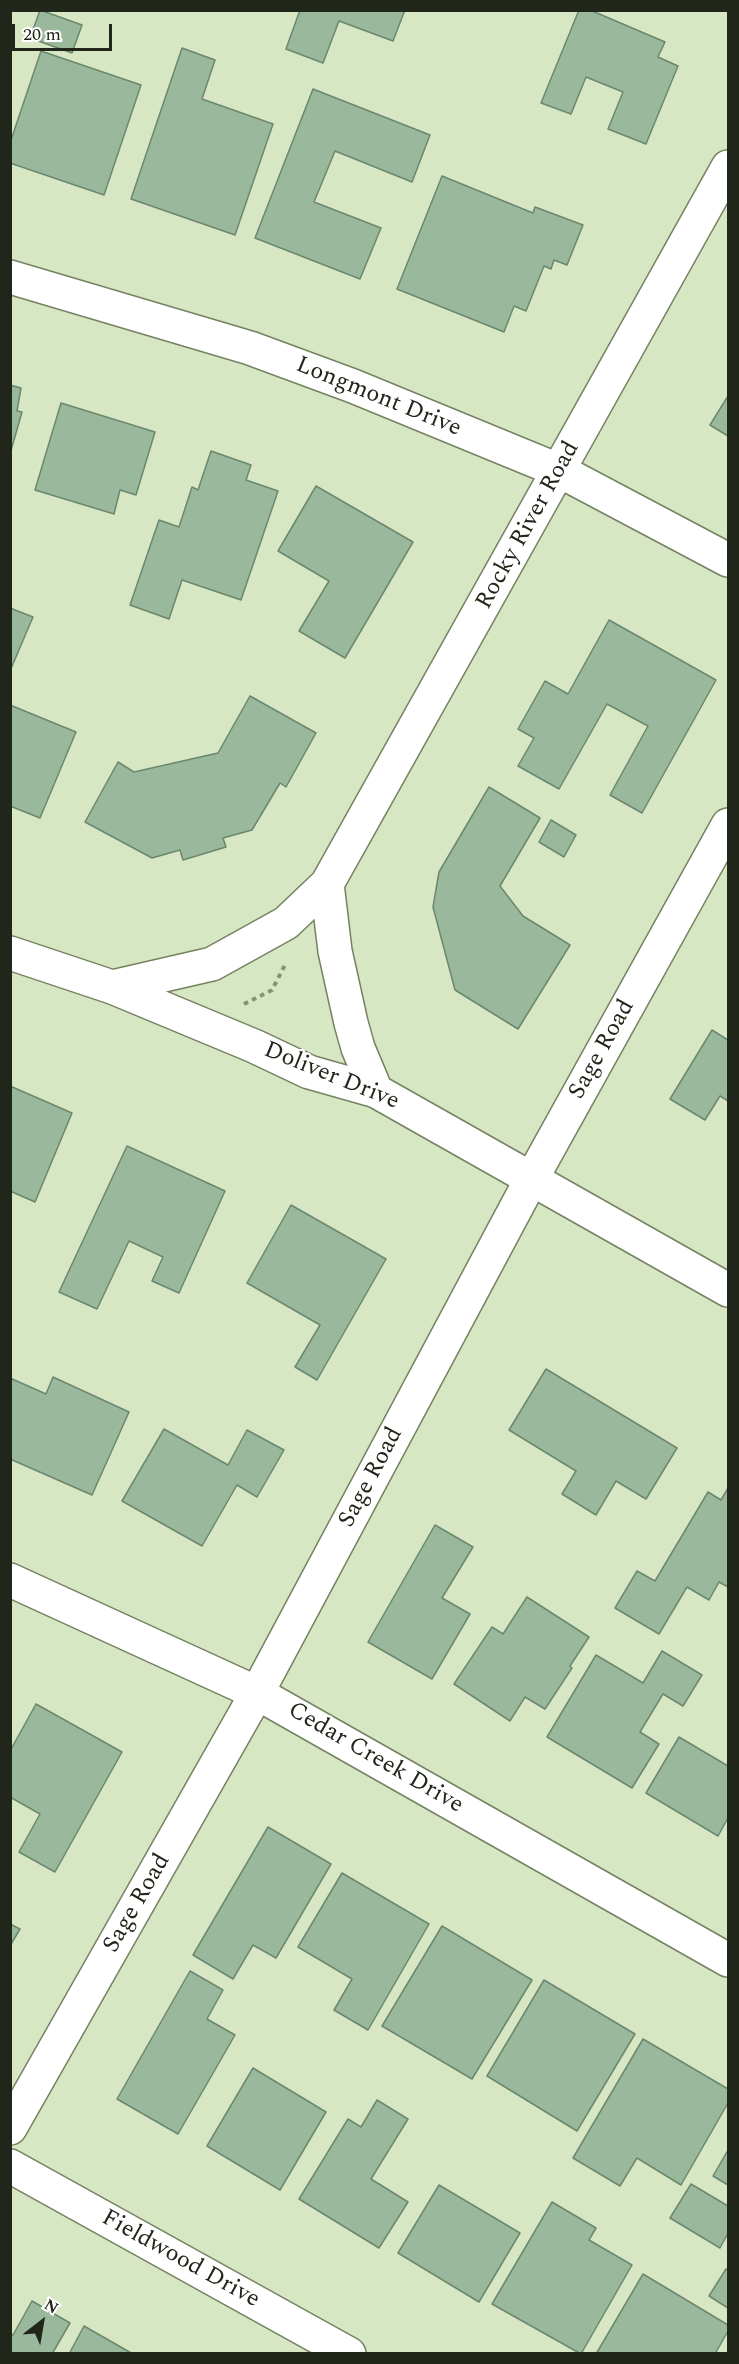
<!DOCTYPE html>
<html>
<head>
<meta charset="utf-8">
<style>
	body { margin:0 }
	#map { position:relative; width:739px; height:2364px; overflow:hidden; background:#d7e7c3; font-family:Spectral,serif }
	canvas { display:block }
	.frame { position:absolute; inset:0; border:12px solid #202619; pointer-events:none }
	.north { position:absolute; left:12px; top:2292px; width:60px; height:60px; -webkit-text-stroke:4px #fff; paint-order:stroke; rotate:31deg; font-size:16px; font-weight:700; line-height:24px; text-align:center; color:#202619 }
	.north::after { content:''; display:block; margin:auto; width:21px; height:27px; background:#202619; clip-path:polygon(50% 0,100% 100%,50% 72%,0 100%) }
	.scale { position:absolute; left:12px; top:24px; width:100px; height:27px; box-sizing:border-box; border:3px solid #202619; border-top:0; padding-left:8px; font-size:18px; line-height:21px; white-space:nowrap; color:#202619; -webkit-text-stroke:4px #fff; paint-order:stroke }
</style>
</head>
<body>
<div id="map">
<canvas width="739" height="2364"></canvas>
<div class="frame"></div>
<div class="north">N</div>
<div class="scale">20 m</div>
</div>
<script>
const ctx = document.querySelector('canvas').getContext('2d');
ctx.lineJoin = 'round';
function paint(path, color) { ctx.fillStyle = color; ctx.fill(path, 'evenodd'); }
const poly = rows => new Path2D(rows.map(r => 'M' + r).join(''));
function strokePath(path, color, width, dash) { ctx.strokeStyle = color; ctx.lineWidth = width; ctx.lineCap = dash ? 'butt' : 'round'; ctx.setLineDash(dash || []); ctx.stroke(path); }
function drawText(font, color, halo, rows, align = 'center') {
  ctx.font = font + ' Spectral,serif'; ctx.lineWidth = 4.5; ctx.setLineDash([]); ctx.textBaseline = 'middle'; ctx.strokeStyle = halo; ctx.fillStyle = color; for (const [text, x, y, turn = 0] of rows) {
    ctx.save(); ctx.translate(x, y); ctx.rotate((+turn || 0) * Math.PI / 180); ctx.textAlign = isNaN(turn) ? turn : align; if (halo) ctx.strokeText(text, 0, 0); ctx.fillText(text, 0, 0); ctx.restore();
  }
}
const building = poly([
	[40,10,82,25,72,53,30,38,40,10],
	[300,10,405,10,393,41,339,21,323,63,286,49,300,10],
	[579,10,590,10,665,42,658,57,678,66,646,144,608,129,623,92,586,77,571,114,541,103,579,10],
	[182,48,215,60,202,99,273,124,235,235,131,199,182,48],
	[41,51,141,85,104,195,10,163,10,143,41,51],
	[313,89,430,135,412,182,335,151,314,202,381,228,360,279,255,238,313,89],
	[442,176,533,213,535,207,583,225,567,265,554,260,551,269,544,266,526,311,514,306,504,332,397,289,442,176],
	[10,385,21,388,17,411,22,412,10,454,10,385],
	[728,396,728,436,710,425,728,396],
	[61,403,155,432,136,495,120,490,114,514,35,490,61,403],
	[211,451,251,465,246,480,278,491,241,600,182,580,169,619,130,605,159,520,179,527,192,487,198,490,211,451],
	[316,486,413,542,345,658,299,631,329,581,278,551,316,486],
	[10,608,33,617,10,671,10,608],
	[609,620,716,680,642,813,610,795,648,726,607,704,559,789,518,766,534,738,518,729,545,681,568,694,609,620],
	[250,696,316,733,286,787,280,783,252,830,223,838,226,847,183,860,180,850,152,858,85,822,118,762,134,772,218,753,250,696],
	[10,705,76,732,40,818,10,806,10,705],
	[489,787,540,818,500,886,523,916,570,945,518,1029,455,990,433,907,439,872,489,787],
	[551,820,576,835,564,857,539,842,551,820],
	[712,1030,728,1040,728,1101,720,1096,705,1120,670,1099,712,1030],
	[10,1086,72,1113,35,1202,10,1191,10,1086],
	[127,1146,225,1191,179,1293,152,1281,163,1257,129,1241,97,1309,59,1292,127,1146],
	[291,1205,386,1259,317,1380,295,1367,320,1325,247,1283,291,1205],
	[546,1369,677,1448,646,1499,616,1481,596,1515,562,1494,576,1471,509,1430,546,1369],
	[53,1377,129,1412,92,1495,10,1459,10,1378,46,1394,53,1377],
	[164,1429,228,1465,247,1430,284,1450,257,1497,237,1485,202,1546,122,1501,164,1429],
	[728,1488,728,1587,719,1582,709,1600,687,1587,659,1634,615,1608,637,1571,655,1581,708,1492,721,1500,728,1488],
	[435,1525,473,1547,442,1598,470,1614,432,1679,368,1642,435,1525],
	[527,1597,589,1637,570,1666,572,1668,545,1709,525,1697,510,1721,454,1684,492,1627,503,1634,527,1597],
	[662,1651,702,1675,683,1706,663,1694,640,1732,659,1744,632,1788,547,1737,596,1655,643,1683,662,1651],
	[36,1704,122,1752,55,1872,19,1852,40,1814,10,1797,10,1751,36,1704],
	[679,1737,728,1766,728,1818,718,1836,646,1793,679,1737],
	[268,1827,331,1864,276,1958,253,1945,233,1979,193,1955,268,1827],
	[342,1873,429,1924,368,2030,334,2010,352,1979,298,1947,342,1873],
	[10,1924,20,1929,10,1946,10,1924],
	[442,1926,532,1980,472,2079,382,2026,442,1926],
	[190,1971,223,1990,207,2019,235,2035,178,2134,117,2099,190,1971],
	[544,1980,635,2034,577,2131,487,2076,544,1980],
	[643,2039,728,2089,728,2103,681,2185,637,2158,620,2186,573,2158,643,2039],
	[253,2068,326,2112,280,2190,207,2146,253,2068],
	[377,2100,408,2119,371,2179,408,2202,379,2248,299,2199,348,2119,361,2127,377,2100],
	[728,2150,728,2185,713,2176,728,2150],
	[691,2184,728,2206,728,2233,720,2248,670,2218,691,2184],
	[439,2185,520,2233,479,2302,398,2253,439,2185],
	[552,2202,596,2228,589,2240,632,2265,581,2354,492,2304,552,2202],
	[726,2269,728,2270,728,2308,709,2296,726,2269],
	[643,2274,728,2325,728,2331,715,2354,596,2354,643,2274],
	[32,2301,70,2323,52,2354,10,2354,10,2333,13,2335,32,2301],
	[84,2326,133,2354,69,2354,84,2326]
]);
paint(building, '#9ab89c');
strokePath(building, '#6b876e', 1.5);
const minor = poly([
	[10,277,250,348,353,386,560,471,728,560],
	[327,884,335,951,351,1023,358,1048,376,1091],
	[10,953,112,987,254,1046,309,1072,376,1091,728,1290],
	[112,987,212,964,286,923,327,884,728,167],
	[10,1580,257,1693,728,1960],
	[10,2166,349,2354]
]);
const tertiary = poly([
	[10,2128,257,1693,532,1178,728,825]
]);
strokePath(minor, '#748262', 36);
strokePath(tertiary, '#748262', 36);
strokePath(poly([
	[244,1004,272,990,286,963]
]), '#869177', 4, [4.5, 4.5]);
strokePath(minor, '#fff', 33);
strokePath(tertiary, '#fff', 33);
drawText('24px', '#202619', '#fff', [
	["Longmont Drive",378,398,22],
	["Rocky River Road",529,526,-61],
	["Sage Road",603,1050,-61],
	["Doliver Drive",331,1077,22],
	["Sage Road",372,1478,-62],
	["Cedar Creek Drive",375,1759,30],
	["Sage Road",138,1904,-60],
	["Fieldwood Drive",180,2260,29]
]);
</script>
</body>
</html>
